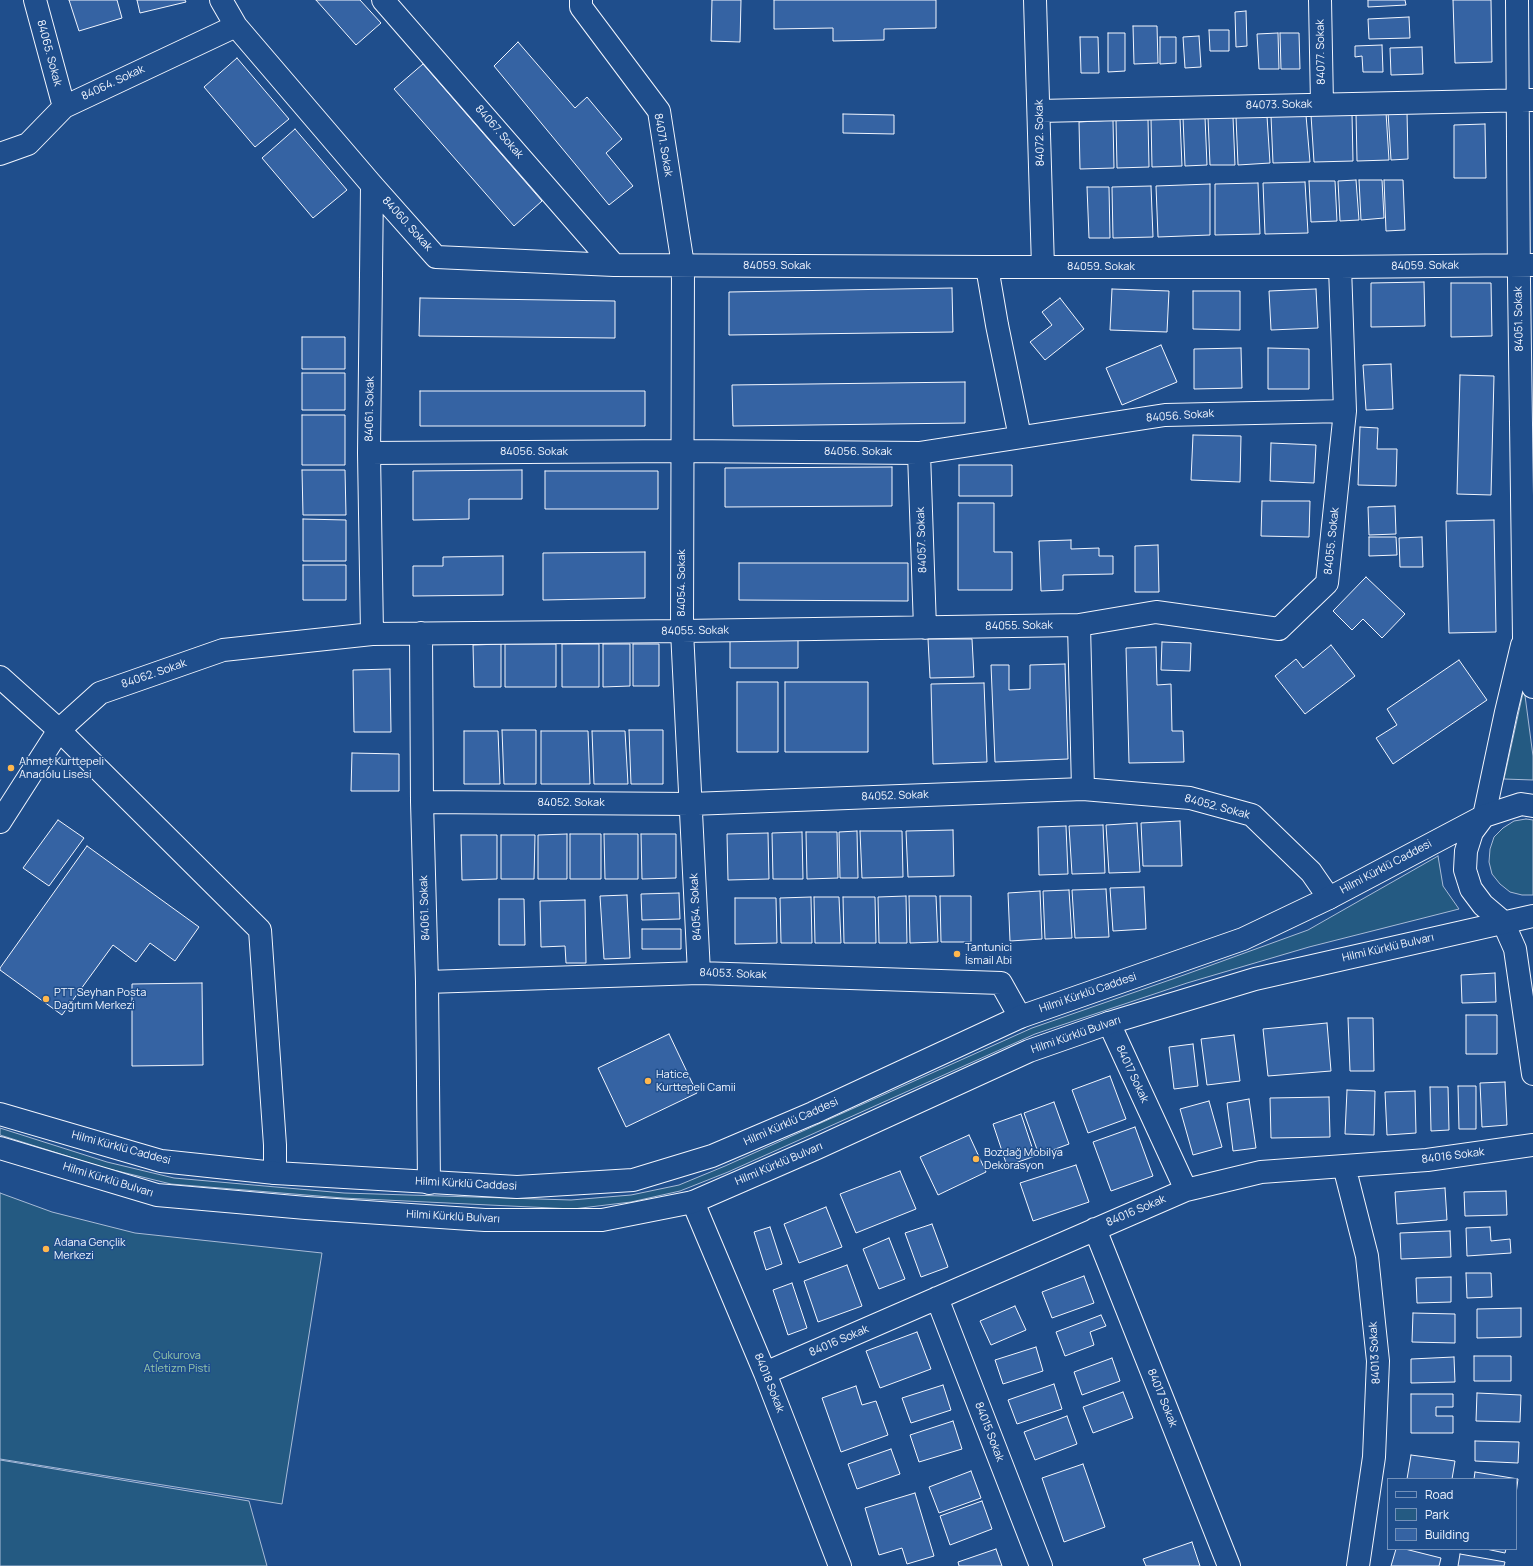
<!DOCTYPE html>
<html>
<head>
<meta charset="utf-8">
<style>
	body { margin:0 }
	#map { position:relative; width:1533px; height:1566px; overflow:hidden; background:#1f4e8c; font-family:Manrope,sans-serif }
	canvas { display:block }
	.legend { position:absolute; left:1387px; top:1478px; width:130px; height:72px; box-sizing:border-box; background:#1f4e8c; border:1px solid #7391ba; margin:0; padding:5px 7px; list-style:none; font-size:12px; color:#f2f6ff }
	.legend li { display:flex; align-items:center; gap:8px; height:20px }
	.legend b { width:20px; border:1px solid #7391ba }
</style>
</head>
<body>
<div id="map">
<canvas width="1533" height="1566"></canvas>
<ul class="legend">
<li><b style="height:5px;background:#1f4e8c"></b>Road</li>
<li><b style="height:11px;background:#245a82"></b>Park</li>
<li><b style="height:11px;background:#3563a3"></b>Building</li>
</ul>
</div>
<script>
const ctx = document.querySelector('canvas').getContext('2d');
ctx.lineJoin = 'round';
function paint(path, color) { ctx.fillStyle = color; ctx.fill(path, 'evenodd'); }
const poly = rows => new Path2D(rows.map(r => 'M' + r).join(''));
function strokePath(path, color, width, dash) { ctx.strokeStyle = color; ctx.lineWidth = width; ctx.lineCap = dash ? 'butt' : 'round'; ctx.setLineDash(dash || []); ctx.stroke(path); }
function drawText(font, color, halo, rows, align = 'center') {
  ctx.font = font + ' Manrope,sans-serif'; ctx.lineWidth = 3; ctx.setLineDash([]); ctx.textBaseline = 'middle'; ctx.strokeStyle = halo; ctx.fillStyle = color; for (const [text, x, y, turn = 0] of rows) {
    ctx.save(); ctx.translate(x, y); ctx.rotate((+turn || 0) * Math.PI / 180); ctx.textAlign = isNaN(turn) ? turn : align; if (halo) ctx.strokeText(text, 0, 0); ctx.fillText(text, 0, 0); ctx.restore();
  }
}
const green = poly([
	[1524,688,1533,756,1533,780,1504,779,1524,688],
	[1526,819,1533,820,1533,895,1522,895,1510,892,1500,884,1492,874,1489,862,1490,849,1494,837,1503,828,1514,821,1526,819],
	[1438,856,1443,886,1459,909,1309,947,1187,983,1035,1034,728,1172,680,1191,631,1202,573,1209,343,1198,171,1184,105,1168,0,1135,0,1128,107,1162,174,1178,344,1193,571,1200,631,1195,679,1185,725,1166,1032,1028,1184,975,1308,930,1438,856],
	[0,1193,52,1212,135,1233,322,1253,282,1504,0,1459,0,1193],
	[0,1460,249,1501,267,1566,0,1566,0,1460]
]);
paint(green, '#245a82');
strokePath(green, '#a8bbd7', 1);
const building = poly([
	[69,0,117,0,122,18,79,31,69,0],
	[137,0,185,0,186,2,140,13,137,0],
	[316,0,360,0,381,23,356,45,316,0],
	[712,0,741,0,740,42,711,41,712,0],
	[774,0,936,0,936,28,884,29,884,40,833,41,833,28,774,29,774,0],
	[1368,0,1405,0,1406,5,1368,7,1368,0],
	[1453,0,1491,0,1492,62,1455,63,1453,0],
	[1246,11,1247,46,1236,47,1235,12,1246,11],
	[1409,17,1410,38,1369,39,1368,19,1409,17],
	[1133,26,1157,26,1158,63,1134,64,1133,26],
	[1209,30,1229,30,1229,51,1210,51,1209,30],
	[1108,33,1125,33,1125,71,1108,72,1108,33],
	[1278,33,1279,69,1259,69,1257,34,1278,33],
	[1280,33,1299,33,1300,69,1281,69,1280,33],
	[1199,36,1201,67,1185,68,1183,37,1199,36],
	[1080,37,1098,37,1099,73,1081,73,1080,37],
	[1160,37,1176,37,1176,63,1160,64,1160,37],
	[518,42,575,108,587,97,622,139,606,153,633,186,609,205,494,66,518,42],
	[1382,45,1383,72,1363,72,1362,56,1355,57,1355,46,1382,45],
	[1422,47,1423,74,1391,75,1390,48,1422,47],
	[237,58,289,119,255,147,204,87,237,58],
	[423,64,542,201,514,226,394,89,423,64],
	[1386,112,1389,160,1357,161,1356,113,1386,112],
	[1388,112,1407,112,1408,159,1391,160,1388,112],
	[1352,113,1353,161,1314,162,1311,115,1352,113],
	[843,114,894,115,894,134,843,133,843,114],
	[1306,115,1310,162,1273,163,1271,116,1306,115],
	[1267,116,1270,163,1238,165,1236,117,1267,116],
	[1205,117,1207,165,1185,166,1183,118,1205,117],
	[1208,117,1233,117,1235,165,1210,165,1208,117],
	[1180,118,1182,166,1152,167,1151,119,1180,118],
	[1148,119,1149,167,1117,168,1116,120,1148,119],
	[1113,120,1114,168,1080,169,1079,122,1113,120],
	[1485,124,1486,178,1454,178,1454,125,1485,124],
	[295,129,347,190,313,218,262,158,295,129],
	[1356,180,1359,220,1340,221,1338,181,1356,180],
	[1359,180,1382,180,1384,218,1361,220,1359,180],
	[1384,180,1403,180,1405,230,1386,231,1384,180],
	[1309,181,1335,181,1337,221,1311,222,1309,181],
	[1305,182,1308,233,1265,234,1263,183,1305,182],
	[1258,183,1260,234,1215,235,1215,184,1258,183],
	[1210,184,1210,235,1158,237,1156,186,1210,184],
	[1151,186,1153,237,1113,238,1112,187,1151,186],
	[1087,187,1109,187,1110,238,1089,238,1087,187],
	[1424,282,1425,326,1371,327,1371,283,1424,282],
	[1451,283,1491,283,1492,336,1451,337,1451,283],
	[952,288,953,332,729,335,729,292,952,288],
	[1112,289,1169,291,1167,332,1110,330,1112,289],
	[1316,289,1318,328,1271,330,1269,291,1316,289],
	[1193,291,1240,291,1240,330,1193,329,1193,291],
	[420,298,615,301,615,338,419,336,420,298],
	[1060,298,1084,329,1045,360,1030,342,1052,325,1042,312,1060,298],
	[302,337,345,337,345,369,302,369,302,337],
	[1161,345,1177,382,1122,405,1106,368,1161,345],
	[1241,348,1242,388,1194,389,1194,349,1241,348],
	[1268,348,1309,349,1309,389,1268,389,1268,348],
	[1391,364,1393,409,1366,410,1363,365,1391,364],
	[302,373,345,373,345,410,302,410,302,373],
	[1460,375,1494,376,1491,495,1457,494,1460,375],
	[965,382,965,423,733,426,732,385,965,382],
	[420,391,645,391,645,426,420,426,420,391],
	[302,415,345,415,345,465,302,465,302,415],
	[1360,427,1378,428,1377,449,1397,449,1396,486,1358,485,1360,427],
	[1193,435,1241,436,1240,482,1191,480,1193,435],
	[1271,443,1316,445,1314,483,1270,481,1271,443],
	[959,465,1012,465,1012,496,959,496,959,465],
	[892,467,892,506,725,507,725,468,892,467],
	[302,470,345,470,346,515,303,515,302,470],
	[522,470,522,499,469,499,469,519,413,520,413,471,522,470],
	[545,471,658,471,658,509,545,509,545,471],
	[1262,501,1310,501,1309,537,1261,536,1262,501],
	[958,503,994,503,994,552,1012,552,1012,590,958,590,958,503],
	[1395,506,1396,534,1369,535,1368,507,1395,506],
	[303,519,346,520,346,561,303,561,303,519],
	[1494,520,1496,632,1449,633,1446,521,1494,520],
	[1369,537,1396,537,1397,555,1369,556,1369,537],
	[1422,537,1423,567,1400,567,1399,538,1422,537],
	[1071,540,1071,549,1099,548,1099,556,1113,556,1113,574,1063,575,1063,590,1041,591,1039,541,1071,540],
	[1158,545,1159,592,1135,592,1135,546,1158,545],
	[645,552,645,598,543,600,543,553,645,552],
	[503,556,503,595,413,596,413,566,443,566,443,557,503,556],
	[739,563,908,563,908,601,739,600,739,563],
	[303,565,346,565,346,600,303,600,303,565],
	[1366,577,1405,614,1382,638,1363,619,1352,630,1333,611,1366,577],
	[730,638,798,639,798,668,730,668,730,638],
	[928,639,972,639,974,677,930,678,928,639],
	[1162,642,1191,643,1190,671,1161,670,1162,642],
	[501,644,501,687,474,687,473,645,501,644],
	[505,644,556,644,556,687,505,687,505,644],
	[562,644,599,644,599,687,562,687,562,644],
	[603,644,630,644,630,686,603,687,603,644],
	[633,644,659,644,659,686,633,686,633,644],
	[1331,645,1355,676,1305,714,1275,676,1296,659,1303,668,1331,645],
	[1156,647,1157,685,1171,684,1172,731,1183,731,1184,762,1129,763,1126,648,1156,647],
	[1459,660,1487,700,1393,764,1376,738,1397,725,1387,709,1459,660],
	[1065,664,1068,759,995,762,991,665,1009,665,1009,690,1030,689,1030,665,1065,664],
	[390,669,391,732,354,732,353,670,390,669],
	[737,682,778,682,778,752,737,752,737,682],
	[785,682,868,682,868,752,785,752,785,682],
	[984,683,987,762,933,764,931,684,984,683],
	[502,730,536,730,536,784,504,784,502,730],
	[629,730,663,730,663,784,631,784,629,730],
	[464,731,498,731,500,784,464,784,464,731],
	[541,731,588,731,590,784,541,784,541,731],
	[592,731,625,731,628,784,594,784,592,731],
	[352,753,399,754,399,791,351,791,352,753],
	[58,820,84,838,49,886,23,868,58,820],
	[1180,821,1182,866,1143,866,1141,823,1180,821],
	[1137,823,1140,872,1109,873,1106,825,1137,823],
	[1103,825,1105,873,1072,874,1069,826,1103,825],
	[1066,826,1068,874,1039,875,1038,827,1066,826],
	[953,830,954,876,908,877,906,831,953,830],
	[857,831,858,878,840,878,839,832,857,831],
	[860,831,902,831,903,877,862,878,860,831],
	[802,832,803,879,773,879,772,833,802,832],
	[806,832,837,832,838,878,807,879,806,832],
	[768,833,769,879,728,880,727,834,768,833],
	[567,834,567,879,538,879,538,835,567,834],
	[570,834,601,834,601,879,570,879,570,834],
	[604,834,638,834,638,879,605,879,604,834],
	[641,834,676,834,676,878,642,879,641,834],
	[461,835,497,835,497,879,462,880,461,835],
	[501,835,535,835,534,879,501,879,501,835],
	[87,846,199,927,175,961,150,943,136,962,113,945,62,1015,0,970,0,968,87,846],
	[1144,887,1146,929,1113,931,1110,888,1144,887],
	[1106,889,1109,937,1075,938,1072,890,1106,889],
	[1069,890,1072,938,1045,939,1043,891,1069,890],
	[1040,891,1042,939,1010,941,1008,893,1040,891],
	[679,893,680,919,642,920,641,894,679,893],
	[627,895,630,958,604,959,600,896,627,895],
	[906,896,907,943,879,943,878,897,906,896],
	[909,896,936,896,938,942,910,943,909,896],
	[940,896,971,896,971,942,941,942,940,896],
	[811,897,812,943,781,943,780,898,811,897],
	[814,897,839,897,841,943,815,943,814,897],
	[843,897,875,897,876,943,844,943,843,897],
	[735,898,776,898,777,943,735,944,735,898],
	[499,899,524,899,525,945,499,945,499,899],
	[585,900,586,963,566,963,565,946,541,947,540,901,585,900],
	[642,929,681,929,681,949,642,949,642,929],
	[1495,973,1496,1002,1462,1003,1461,975,1495,973],
	[202,983,203,1065,132,1066,132,984,202,983],
	[1466,1015,1497,1015,1497,1054,1466,1054,1466,1015],
	[1348,1018,1373,1018,1374,1071,1350,1071,1348,1018],
	[1327,1023,1331,1071,1268,1076,1263,1029,1327,1023],
	[669,1034,697,1093,626,1127,598,1068,669,1034],
	[1234,1035,1240,1081,1207,1085,1201,1039,1234,1035],
	[1193,1044,1198,1086,1174,1089,1169,1047,1193,1044],
	[1110,1076,1126,1119,1088,1133,1072,1090,1110,1076],
	[1505,1082,1507,1125,1482,1127,1480,1083,1505,1082],
	[1458,1086,1476,1086,1476,1129,1459,1129,1458,1086],
	[1430,1087,1448,1087,1449,1130,1431,1131,1430,1087],
	[1347,1090,1375,1091,1374,1135,1345,1134,1347,1090],
	[1415,1091,1416,1133,1387,1135,1385,1092,1415,1091],
	[1329,1097,1330,1137,1271,1138,1270,1098,1329,1097],
	[1249,1099,1256,1148,1233,1151,1227,1103,1249,1099],
	[1209,1101,1222,1147,1193,1155,1180,1109,1209,1101],
	[1054,1102,1069,1144,1039,1155,1024,1113,1054,1102],
	[1021,1114,1035,1156,1007,1166,993,1124,1021,1114],
	[1135,1127,1153,1176,1111,1191,1093,1142,1135,1127],
	[969,1135,986,1172,938,1195,920,1157,969,1135],
	[1076,1165,1089,1202,1033,1221,1020,1183,1076,1165],
	[900,1171,916,1209,856,1233,840,1194,900,1171],
	[1445,1188,1447,1220,1397,1224,1395,1192,1445,1188],
	[1506,1191,1507,1215,1465,1216,1464,1192,1506,1191],
	[826,1207,842,1247,799,1263,784,1224,826,1207],
	[932,1224,948,1267,921,1277,905,1233,932,1224],
	[770,1227,782,1264,766,1270,754,1232,770,1227],
	[1490,1227,1491,1241,1510,1239,1511,1253,1467,1256,1466,1228,1490,1227],
	[1450,1231,1451,1257,1401,1259,1400,1233,1450,1231],
	[889,1238,905,1279,879,1289,863,1249,889,1238],
	[847,1265,862,1306,818,1322,804,1281,847,1265],
	[1466,1273,1491,1273,1492,1297,1467,1298,1466,1273],
	[1084,1276,1094,1303,1052,1318,1042,1292,1084,1276],
	[1451,1277,1451,1302,1417,1303,1416,1278,1451,1277],
	[792,1283,807,1328,788,1335,773,1290,792,1283],
	[1015,1306,1026,1330,991,1345,980,1321,1015,1306],
	[1521,1308,1521,1337,1477,1338,1477,1309,1521,1308],
	[1413,1313,1455,1314,1455,1343,1412,1342,1413,1313],
	[1101,1315,1106,1326,1090,1332,1094,1345,1065,1356,1056,1332,1101,1315],
	[917,1332,931,1369,880,1388,866,1351,917,1332],
	[1036,1347,1043,1371,1003,1384,995,1360,1036,1347],
	[1474,1356,1511,1356,1511,1381,1474,1381,1474,1356],
	[1454,1357,1455,1382,1411,1383,1411,1359,1454,1357],
	[1112,1358,1120,1381,1082,1395,1074,1372,1112,1358],
	[1054,1384,1062,1409,1017,1424,1008,1400,1054,1384],
	[943,1385,951,1410,911,1423,902,1398,943,1385],
	[856,1386,862,1405,876,1401,888,1435,841,1452,822,1398,856,1386],
	[1123,1392,1133,1418,1093,1433,1083,1407,1123,1392],
	[1477,1393,1521,1395,1520,1422,1476,1421,1477,1393],
	[1411,1394,1453,1394,1453,1407,1436,1407,1436,1416,1453,1416,1453,1433,1411,1433,1411,1394],
	[1067,1416,1077,1444,1035,1460,1024,1432,1067,1416],
	[953,1421,962,1449,919,1462,910,1435,953,1421],
	[1475,1441,1519,1442,1518,1463,1475,1461,1475,1441],
	[891,1449,900,1474,857,1489,848,1464,891,1449],
	[1411,1455,1455,1461,1452,1479,1407,1479,1411,1455],
	[1083,1464,1105,1527,1064,1542,1042,1478,1083,1464],
	[971,1471,981,1498,939,1513,929,1487,971,1471],
	[1475,1472,1518,1479,1516,1494,1516,1479,1474,1479,1475,1472],
	[915,1493,934,1556,907,1564,902,1548,879,1555,865,1508,915,1493],
	[982,1501,992,1529,950,1545,940,1516,982,1501],
	[1192,1542,1200,1566,1146,1566,1143,1559,1192,1542],
	[996,1549,1002,1566,959,1566,958,1562,996,1549],
	[1396,1549,1405,1549,1441,1558,1439,1566,1391,1566,1396,1549],
	[1486,1549,1506,1549,1505,1553,1486,1549],
	[1460,1554,1505,1562,1504,1566,1458,1566,1460,1554]
]);
paint(building, '#3563a3');
strokePath(building, '#f2f6ff', 1);
const minor = poly([
	[35,0,64,107],
	[221,0,236,26,372,185,436,257,614,265,987,267,1340,267,1533,265],
	[383,0,614,265],
	[581,0,581,7,659,111,683,265,682,631,699,973],
	[1035,0,1043,267],
	[1320,0,1322,104],
	[1517,0,1519,281,1524,638,1533,687],
	[1039,111,1532,100],
	[0,154,28,144,64,107,236,26],
	[372,185,369,453,372,634],
	[987,267,997,325,1020,437],
	[369,453,683,451,919,453,1165,415,1345,411],
	[919,453,925,628],
	[1079,625,1083,789],
	[421,633,422,802,427,982,429,1183],
	[0,677,59,730,260,930,275,1145,275,1173],
	[422,802,691,804,1083,789,1190,798,1252,815,1311,872,1329,898],
	[1484,816,1506,712,1522,645],
	[0,822,59,730,100,693,223,650,372,634,682,631,1079,625,1156,612,1279,629,1327,583,1345,411,1340,267],
	[1503,922,1515,949,1533,1074],
	[427,982,699,973,1001,983,1020,1017],
	[1109,1023,1186,1190],
	[1344,1166,1367,1256,1378,1361,1374,1457,1358,1566],
	[693,1202,765,1373,840,1566],
	[1095,1229,1229,1566],
	[937,1298,1041,1566],
	[765,1373,1186,1190,1261,1172,1427,1160,1533,1145]
]);
const major = poly([
	[1484,816,1472,832,1466,851,1465,870,1471,889,1483,905,1503,922],
	[0,1114,161,1161,275,1173,517,1187,633,1180,712,1156,813,1113,1020,1017,1243,939,1329,898,1484,816,1521,804,1533,806],
	[0,1148,157,1195,306,1208,485,1220,602,1220,693,1202,817,1148,1029,1051,1109,1023,1255,979,1533,916]
]);
strokePath(minor, '#f2f6ff', 24);
strokePath(major, '#f2f6ff', 24);
strokePath(minor, '#1f4e8c', 22);
strokePath(major, '#1f4e8c', 22);
for (const [x, y, r, color] of [
	[11,768,4,"#ffb74d"],
	[957,954,4,"#ffb74d"],
	[46,999,4,"#ffb74d"],
	[648,1081,4,"#ffb74d"],
	[976,1159,4,"#ffb74d"],
	[46,1249,4,"#ffb74d"]
]) { const dot = new Path2D(); dot.arc(x, y, r, 0, 2 * Math.PI); ctx.fillStyle = color; ctx.fill(dot); strokePath(dot, '#1f4e8c', 1.5); }
drawText('11px', '#f2f6ff', '#1f4e8c', [
	["84077. Sokak",1321,52,-91],
	["84065. Sokak",49,53,75],
	["84064. Sokak",113,83,-25],
	["84073. Sokak",1279,105,-1],
	["84067. Sokak",499,132,49],
	["84072. Sokak",1040,133,-91],
	["84071. Sokak",663,145,80],
	["84060. Sokak",407,224,48],
	["84059. Sokak",777,266],
	["84059. Sokak",1425,266,-1],
	["84059. Sokak",1101,267],
	["84051. Sokak",1519,319,-91],
	["84061. Sokak",370,409,-89],
	["84056. Sokak",1180,416,-4],
	["84056. Sokak",534,452],
	["84056. Sokak",858,452],
	["84057. Sokak",922,540,-92],
	["84055. Sokak",1332,541,-84],
	["84054. Sokak",682,583,-90],
	["84055. Sokak",1019,626,-1],
	["84055. Sokak",695,631,-1],
	["84062. Sokak",154,674,-19],
	["84052. Sokak",895,796,-2],
	["84052. Sokak",571,803],
	["84052. Sokak",1217,807,15],
	["Hilmi Kürklü Caddesi",1386,867,-28],
	["84054. Sokak",696,907,-93],
	["84061. Sokak",425,908,-92],
	["Hilmi Kürklü Bulvarı",1388,948,-13],
	["84053. Sokak",733,974,2],
	["Hilmi Kürklü Caddesi",1088,993,-19],
	["Hilmi Kürklü Bulvarı",1076,1035,-19],
	["84017 Sokak",1132,1074,65],
	["Hilmi Kürklü Caddesi",791,1122,-24],
	["Hilmi Kürklü Caddesi",121,1148,15],
	["84016 Sokak",1453,1156,-7],
	["Hilmi Kürklü Bulvarı",779,1164,-23],
	["Hilmi Kürklü Bulvarı",108,1180,17],
	["Hilmi Kürklü Caddesi",466,1184,3],
	["84016 Sokak",1136,1211,-23],
	["Hilmi Kürklü Bulvarı",453,1217,3],
	["84016 Sokak",839,1341,-23],
	["84013 Sokak",1375,1353,-93],
	["84018 Sokak",769,1383,68],
	["84017 Sokak",1162,1398,68],
	["84015 Sokak",989,1432,69]
]);
drawText('11px', '#f2f6ff', '#1f4e8c', [
	["Ahmet Kurttepeli",19,762],
	["Anadolu Lisesi",19,775],
	["Tantunici",965,948],
	["İsmail Abi",965,961],
	["PTT Seyhan Posta",54,993],
	["Dağıtım Merkezi",54,1006],
	["Hatice",656,1075],
	["Kurttepeli Camii",656,1088],
	["Bozdağ Mobilya",984,1153],
	["Dekorasyon",984,1166],
	["Adana Gençlik",54,1243],
	["Merkezi",54,1256]
], 'left');
drawText('11px', '#97c8a6', '#1f4e8c', [
	["Çukurova",177,1356],
	["Atletizm Pisti",177,1369]
]);
</script>
</body>
</html>
